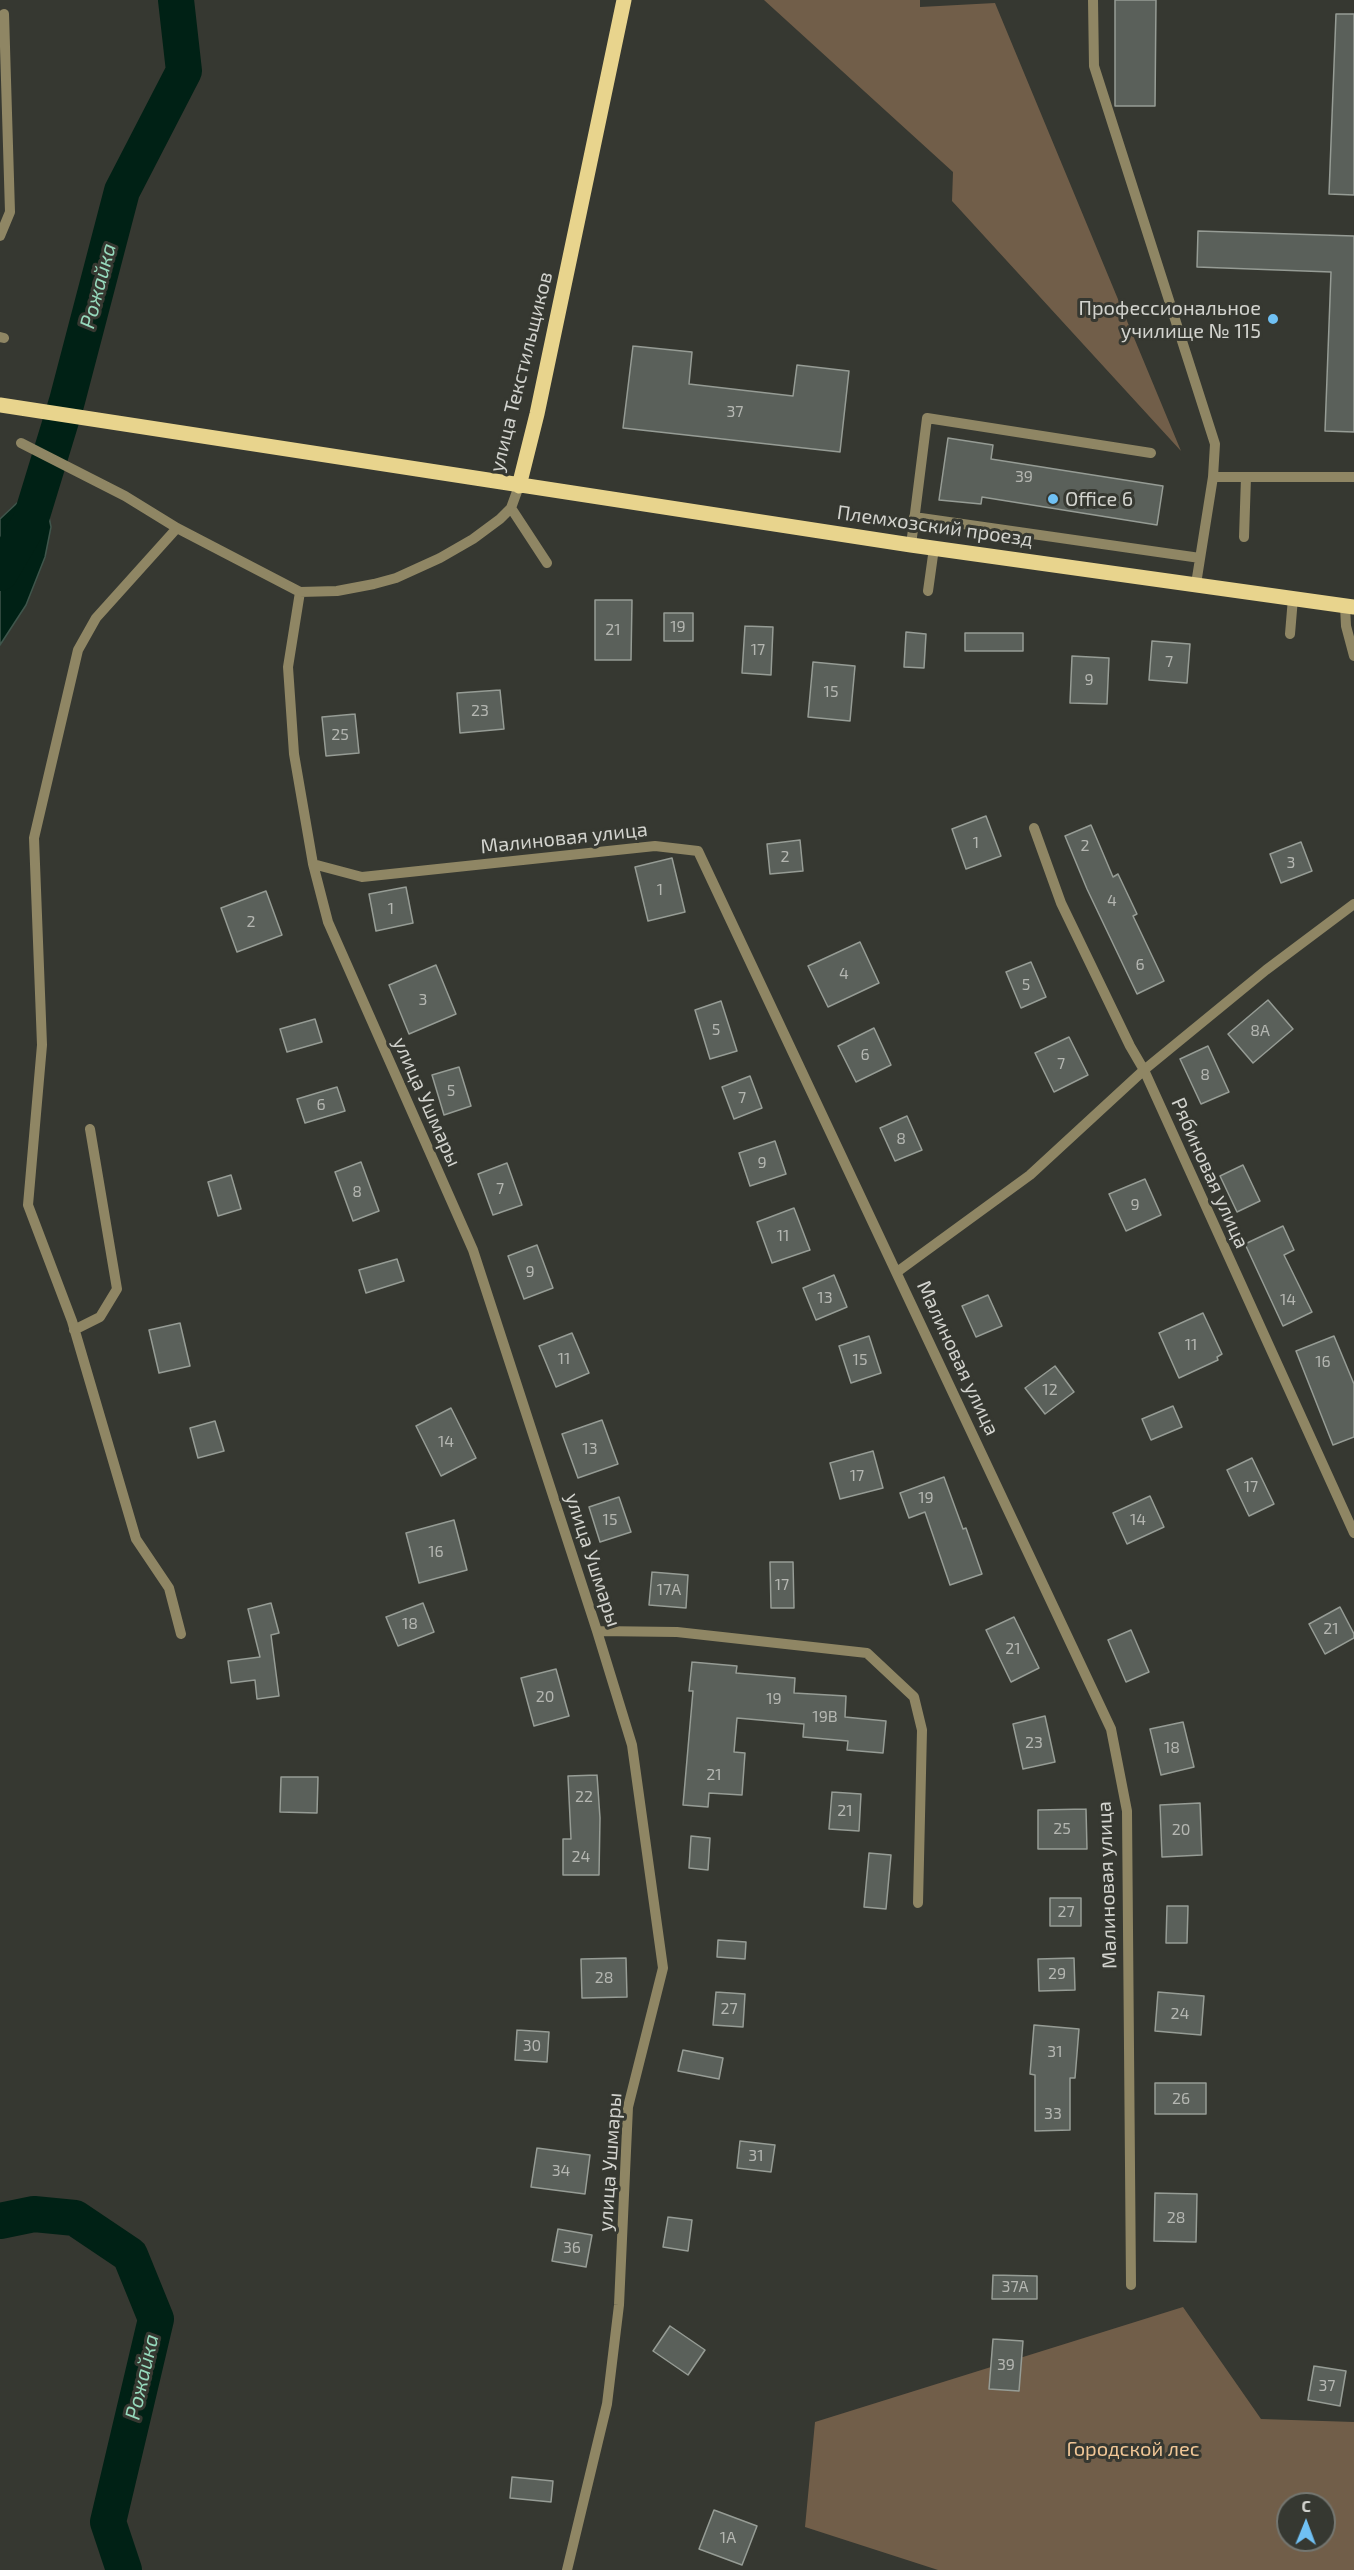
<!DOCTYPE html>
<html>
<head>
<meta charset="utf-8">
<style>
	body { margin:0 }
	#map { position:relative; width:1354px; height:2570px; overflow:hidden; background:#363831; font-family:"Exo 2",sans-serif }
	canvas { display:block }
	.north { position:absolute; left:1276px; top:2492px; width:60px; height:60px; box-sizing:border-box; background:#363831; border:2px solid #747670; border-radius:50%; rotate:1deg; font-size:16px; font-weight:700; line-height:24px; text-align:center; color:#d2d3ce }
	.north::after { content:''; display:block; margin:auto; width:21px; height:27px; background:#70c1f4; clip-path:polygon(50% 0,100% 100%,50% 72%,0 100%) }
</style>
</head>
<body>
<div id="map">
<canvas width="1354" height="2570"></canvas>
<div class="north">С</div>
</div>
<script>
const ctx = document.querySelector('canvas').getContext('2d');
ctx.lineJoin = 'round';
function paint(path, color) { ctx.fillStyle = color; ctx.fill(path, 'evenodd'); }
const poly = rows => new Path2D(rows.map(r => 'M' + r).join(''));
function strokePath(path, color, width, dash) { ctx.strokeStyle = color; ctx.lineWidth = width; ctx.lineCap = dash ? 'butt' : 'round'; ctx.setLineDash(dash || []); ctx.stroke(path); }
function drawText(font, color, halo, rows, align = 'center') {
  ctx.font = font + ' "Exo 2",sans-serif'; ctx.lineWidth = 6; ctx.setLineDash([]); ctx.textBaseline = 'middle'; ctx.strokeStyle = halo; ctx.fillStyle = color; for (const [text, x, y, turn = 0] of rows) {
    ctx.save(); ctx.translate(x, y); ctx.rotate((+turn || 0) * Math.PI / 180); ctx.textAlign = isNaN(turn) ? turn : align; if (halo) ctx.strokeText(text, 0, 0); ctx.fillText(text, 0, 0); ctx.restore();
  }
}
paint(poly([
	[764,0,920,0,920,7,995,3,1181,451,952,201,953,172],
	[1183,2307,1261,2419,1354,2422,1354,2570,938,2570,805,2527,815,2422],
	[1288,2504,1324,2504,1324,2540,1288,2540]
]), '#715e49');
const water = poly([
	[17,503,47,507,51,527,45,557,26,605,0,645,0,519,17,503]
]);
paint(water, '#002115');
strokePath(water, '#3f564c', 1.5);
strokePath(poly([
	[0,573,30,522,67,401,122,191,184,71,176,0],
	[0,2221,34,2214,75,2218,130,2255,156,2319,108,2522,124,2570]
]), '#002115', 36);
const building = poly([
	[1115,0,1156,0,1155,106,1115,106,1115,0],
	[1336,14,1354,14,1354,195,1329,194,1336,14],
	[1198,231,1354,236,1354,432,1325,431,1331,272,1197,267,1198,231],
	[633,346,692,352,689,384,793,396,797,365,849,371,840,452,623,428,633,346],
	[948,438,993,445,991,459,1163,486,1157,525,982,497,981,504,939,500,948,438],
	[595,600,632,600,631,660,595,660,595,600],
	[664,613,693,613,693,641,664,641,664,613],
	[745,626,773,627,771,675,742,673,745,626],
	[906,632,926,634,924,668,904,667,906,632],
	[965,633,1023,633,1023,651,965,651,965,633],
	[1152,641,1190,644,1187,683,1149,680,1152,641],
	[1072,656,1109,658,1107,704,1070,703,1072,656],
	[813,662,855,666,850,721,808,717,813,662],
	[500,690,504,729,460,733,457,693,500,690],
	[355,714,359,753,326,756,322,717,355,714],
	[986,816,1001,856,966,869,952,829,986,816],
	[1091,825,1113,877,1118,874,1137,914,1133,916,1164,981,1137,994,1087,889,1065,836,1091,825],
	[800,840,803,871,770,874,767,844,800,840],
	[1301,842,1312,871,1281,883,1270,854,1301,842],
	[672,858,685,912,648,921,635,867,672,858],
	[406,887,413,923,376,931,369,894,406,887],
	[266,891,282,935,237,952,221,908,266,891],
	[860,942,879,983,828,1007,808,966,860,942],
	[1031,962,1046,997,1021,1008,1006,972,1031,962],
	[436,965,456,1014,409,1034,389,985,436,965],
	[1268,1000,1293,1029,1253,1063,1228,1034,1268,1000],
	[721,1001,737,1051,710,1059,695,1010,721,1001],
	[315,1019,322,1042,287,1052,280,1029,315,1019],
	[874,1028,891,1065,856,1082,838,1046,874,1028],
	[1069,1037,1088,1075,1054,1092,1035,1053,1069,1037],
	[1208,1046,1229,1092,1201,1104,1180,1059,1208,1046],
	[459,1067,471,1106,444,1115,432,1075,459,1067],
	[750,1076,762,1108,734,1119,722,1087,750,1076],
	[337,1087,345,1111,305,1123,297,1099,337,1087],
	[907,1116,922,1150,895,1161,880,1128,907,1116],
	[775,1141,786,1174,750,1186,739,1153,775,1141],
	[361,1162,379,1211,353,1221,335,1172,361,1162],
	[507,1163,522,1205,493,1215,478,1174,507,1163],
	[1243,1165,1260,1201,1237,1212,1220,1176,1243,1165],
	[231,1175,241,1209,218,1216,208,1182,231,1175],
	[1145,1179,1161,1215,1126,1231,1109,1194,1145,1179],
	[794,1208,810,1250,772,1263,757,1222,794,1208],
	[1283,1226,1294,1250,1284,1255,1312,1312,1283,1326,1245,1244,1283,1226],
	[537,1245,553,1288,524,1299,508,1256,537,1245],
	[397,1259,404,1281,366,1293,359,1270,397,1259],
	[834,1275,847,1307,816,1320,803,1288,834,1275],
	[988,1295,1002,1326,976,1337,962,1306,988,1295],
	[1203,1313,1222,1354,1217,1357,1218,1360,1179,1378,1159,1333,1203,1313],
	[180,1323,190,1366,159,1373,149,1330,180,1323],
	[572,1333,589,1373,556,1387,539,1346,572,1333],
	[869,1336,881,1373,851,1383,839,1346,869,1336],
	[1334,1336,1354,1384,1354,1437,1333,1445,1296,1351,1334,1336],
	[1055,1366,1074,1392,1045,1414,1025,1388,1055,1366],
	[1173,1406,1182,1427,1151,1440,1142,1419,1173,1406],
	[451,1408,476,1458,441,1476,416,1426,451,1408],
	[602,1420,618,1464,578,1478,562,1434,602,1420],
	[215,1421,224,1451,198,1458,190,1428,215,1421],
	[873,1451,883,1488,840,1499,830,1463,873,1451],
	[1252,1458,1274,1504,1249,1516,1227,1470,1252,1458],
	[944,1477,963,1529,966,1528,982,1574,950,1585,925,1512,909,1518,900,1493,944,1477],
	[1150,1496,1164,1527,1127,1544,1113,1513,1150,1496],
	[619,1497,631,1532,600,1542,589,1507,619,1497],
	[454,1520,467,1570,419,1583,406,1533,454,1520],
	[770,1562,793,1562,794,1608,771,1608,770,1562],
	[652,1572,688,1575,686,1608,649,1605,652,1572],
	[271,1603,279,1633,271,1635,279,1696,257,1699,255,1680,231,1683,228,1661,260,1657,248,1609,271,1603],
	[423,1603,434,1632,398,1646,386,1617,423,1603],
	[1340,1607,1354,1634,1354,1638,1325,1654,1309,1624,1340,1607],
	[1014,1617,1039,1668,1011,1682,986,1630,1014,1617],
	[1131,1630,1149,1672,1126,1682,1108,1640,1131,1630],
	[692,1662,737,1666,736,1673,795,1678,794,1693,846,1696,845,1717,886,1721,883,1753,847,1750,848,1741,803,1737,804,1724,737,1718,734,1752,745,1753,742,1795,709,1793,708,1807,683,1805,693,1691,689,1691,692,1662],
	[556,1669,569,1716,534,1726,521,1678,556,1669],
	[1045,1716,1055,1762,1023,1769,1013,1724,1045,1716],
	[1183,1722,1194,1767,1161,1775,1150,1729,1183,1722],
	[597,1775,600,1818,599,1875,563,1875,563,1839,571,1839,568,1776,597,1775],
	[281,1777,318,1777,317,1813,280,1812,281,1777],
	[832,1792,861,1794,859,1831,829,1829,832,1792],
	[1200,1803,1202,1855,1162,1857,1160,1805,1200,1803],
	[1086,1809,1087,1849,1038,1849,1038,1810,1086,1809],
	[691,1836,710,1838,708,1870,689,1868,691,1836],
	[869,1853,891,1855,886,1909,864,1907,869,1853],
	[1050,1898,1081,1898,1081,1926,1050,1926,1050,1898],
	[1167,1906,1188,1906,1187,1943,1166,1943,1167,1906],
	[718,1940,746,1942,745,1959,717,1957,718,1940],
	[626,1958,627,1997,582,1998,581,1959,626,1958],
	[1074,1958,1075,1990,1039,1991,1038,1959,1074,1958],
	[716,1992,745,1994,743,2027,713,2025,716,1992],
	[1158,1992,1204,1996,1201,2035,1155,2031,1158,1992],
	[1034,2025,1079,2029,1075,2078,1070,2078,1070,2130,1035,2131,1035,2075,1030,2074,1034,2025],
	[517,2030,549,2032,547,2062,515,2060,517,2030],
	[683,2050,723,2058,719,2079,678,2071,683,2050],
	[1155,2083,1206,2083,1206,2114,1155,2114,1155,2083],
	[740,2141,775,2145,771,2172,737,2168,740,2141],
	[537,2148,590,2155,585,2194,531,2187,537,2148],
	[1155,2193,1197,2194,1196,2242,1154,2241,1155,2193],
	[668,2217,692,2220,688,2251,663,2247,668,2217],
	[558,2229,592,2235,586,2267,552,2261,558,2229],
	[993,2275,1037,2276,1037,2299,992,2299,993,2275],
	[670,2326,705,2350,688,2375,653,2351,670,2326],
	[993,2339,1023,2341,1019,2391,989,2389,993,2339],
	[1314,2366,1346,2371,1340,2406,1308,2400,1314,2366],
	[512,2477,553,2481,551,2502,510,2498,512,2477],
	[714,2510,757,2526,742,2565,699,2549,714,2510]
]);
paint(building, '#5a605a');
strokePath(building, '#969c95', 1.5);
strokePath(poly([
	[1093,0,1094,66,1215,444,1213,477],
	[0,236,10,212,4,14],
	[0,337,4,338],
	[21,443,125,496,177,528,300,592,337,591,374,584,396,578,440,558,473,539,500,519,511,508,519,486],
	[511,508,547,563],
	[914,517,1200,558],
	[177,528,96,618,78,650,34,838,42,1045,28,1205,72,1321,136,1539,169,1588,181,1634],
	[1244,537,1246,477],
	[911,545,927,418,1151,453],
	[1196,584,1213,477,1354,477],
	[928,591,934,548],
	[300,592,288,667,294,754,313,864,328,922,473,1250,597,1631,632,1745,663,1968,628,2107,619,2305,607,2404,567,2570],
	[1345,606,1346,626,1354,656],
	[1290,634,1293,598],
	[1034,828,1061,903,1130,1046,1144,1070,1354,1533],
	[313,864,362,877,655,846,698,851,1111,1729,1127,1811,1131,2285],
	[897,1272,1030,1175,1144,1070,1266,970,1354,904],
	[74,1330,100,1317,117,1289,90,1129],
	[597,1631,677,1632,867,1653,914,1697,922,1730,918,1903]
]), '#8f8664', 10);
strokePath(poly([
	[0,405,911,545,1354,607],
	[519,486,537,414,624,0]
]), '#e8d48d', 15);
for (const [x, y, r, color] of [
	[1273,319,6,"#70c1f4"],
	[1053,499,6,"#70c1f4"]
]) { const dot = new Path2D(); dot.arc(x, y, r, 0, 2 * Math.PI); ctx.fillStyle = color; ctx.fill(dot); strokePath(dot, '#363831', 2); }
drawText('16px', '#b4b6b1', null, [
	["37",735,412],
	["39",1024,477],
	["19",678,627],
	["21",613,630],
	["17",758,650],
	["7",1169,662],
	["9",1089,680],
	["15",831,692],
	["23",480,711],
	["25",340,735],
	["1",976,843],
	["2",1085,846],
	["2",785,857],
	["3",1291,863],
	["1",660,890],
	["4",1112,901],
	["1",391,909],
	["2",251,922],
	["6",1140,965],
	["4",844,974],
	["5",1026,985],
	["3",423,1000],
	["5",716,1030],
	["8А",1260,1031],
	["6",865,1055],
	["7",1061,1064],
	["8",1205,1075],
	["5",451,1091],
	["7",742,1098],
	["6",321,1105],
	["8",901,1139],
	["9",762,1163],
	["7",500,1189],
	["8",357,1192],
	["9",1135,1205],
	["11",783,1236],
	["9",530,1272],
	["13",825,1298],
	["14",1288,1300],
	["11",1191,1345],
	["11",564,1359],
	["15",860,1360],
	["16",1323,1362],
	["12",1050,1390],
	["14",446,1442],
	["13",590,1449],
	["17",857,1476],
	["17",1251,1487],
	["19",926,1498],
	["15",610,1520],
	["14",1138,1520],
	["16",436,1552],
	["17",782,1585],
	["17А",669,1590],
	["18",410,1624],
	["21",1331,1629],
	["21",1013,1649],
	["20",545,1697],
	["19",774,1699],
	["19В",825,1717],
	["23",1034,1743],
	["18",1172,1748],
	["21",714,1775],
	["22",584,1797],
	["21",845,1811],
	["25",1062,1829],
	["20",1181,1830],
	["24",581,1857],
	["27",1066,1912],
	["29",1057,1974],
	["28",604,1978],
	["27",729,2009],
	["24",1180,2014],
	["30",532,2046],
	["31",1055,2052],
	["26",1181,2099],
	["33",1053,2114],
	["31",756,2156],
	["34",561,2171],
	["28",1176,2218],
	["36",572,2248],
	["37А",1015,2287],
	["39",1006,2365],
	["37",1327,2386],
	["1А",728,2538]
]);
drawText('20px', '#d2d3ce', '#363831', [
	["Профессиональное",1261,308],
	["училище № 115",1261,331],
	["Office 6",1065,499,"left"]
], 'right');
drawText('20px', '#d2d3ce', '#363831', [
	["улица Текстильщиков",521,372,-76],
	["Племхозский проезд",935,526,8],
	["Малиновая улица",564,838,-6],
	["улица Ушмары",427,1102,66],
	["Рябиновая улица",1210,1173,66],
	["Малиновая улица",958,1358,65],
	["улица Ушмары",593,1560,72],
	["Малиновая улица",1107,1885,-92],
	["улица Ушмары",610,2162,-86]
]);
drawText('20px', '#f0c696', '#363831', [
	["Городской лес",1133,2449]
]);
drawText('italic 21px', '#96d9bc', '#363831', [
	["Рожайка",98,286,-75],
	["Рожайка",142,2377,-77]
]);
</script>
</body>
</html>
